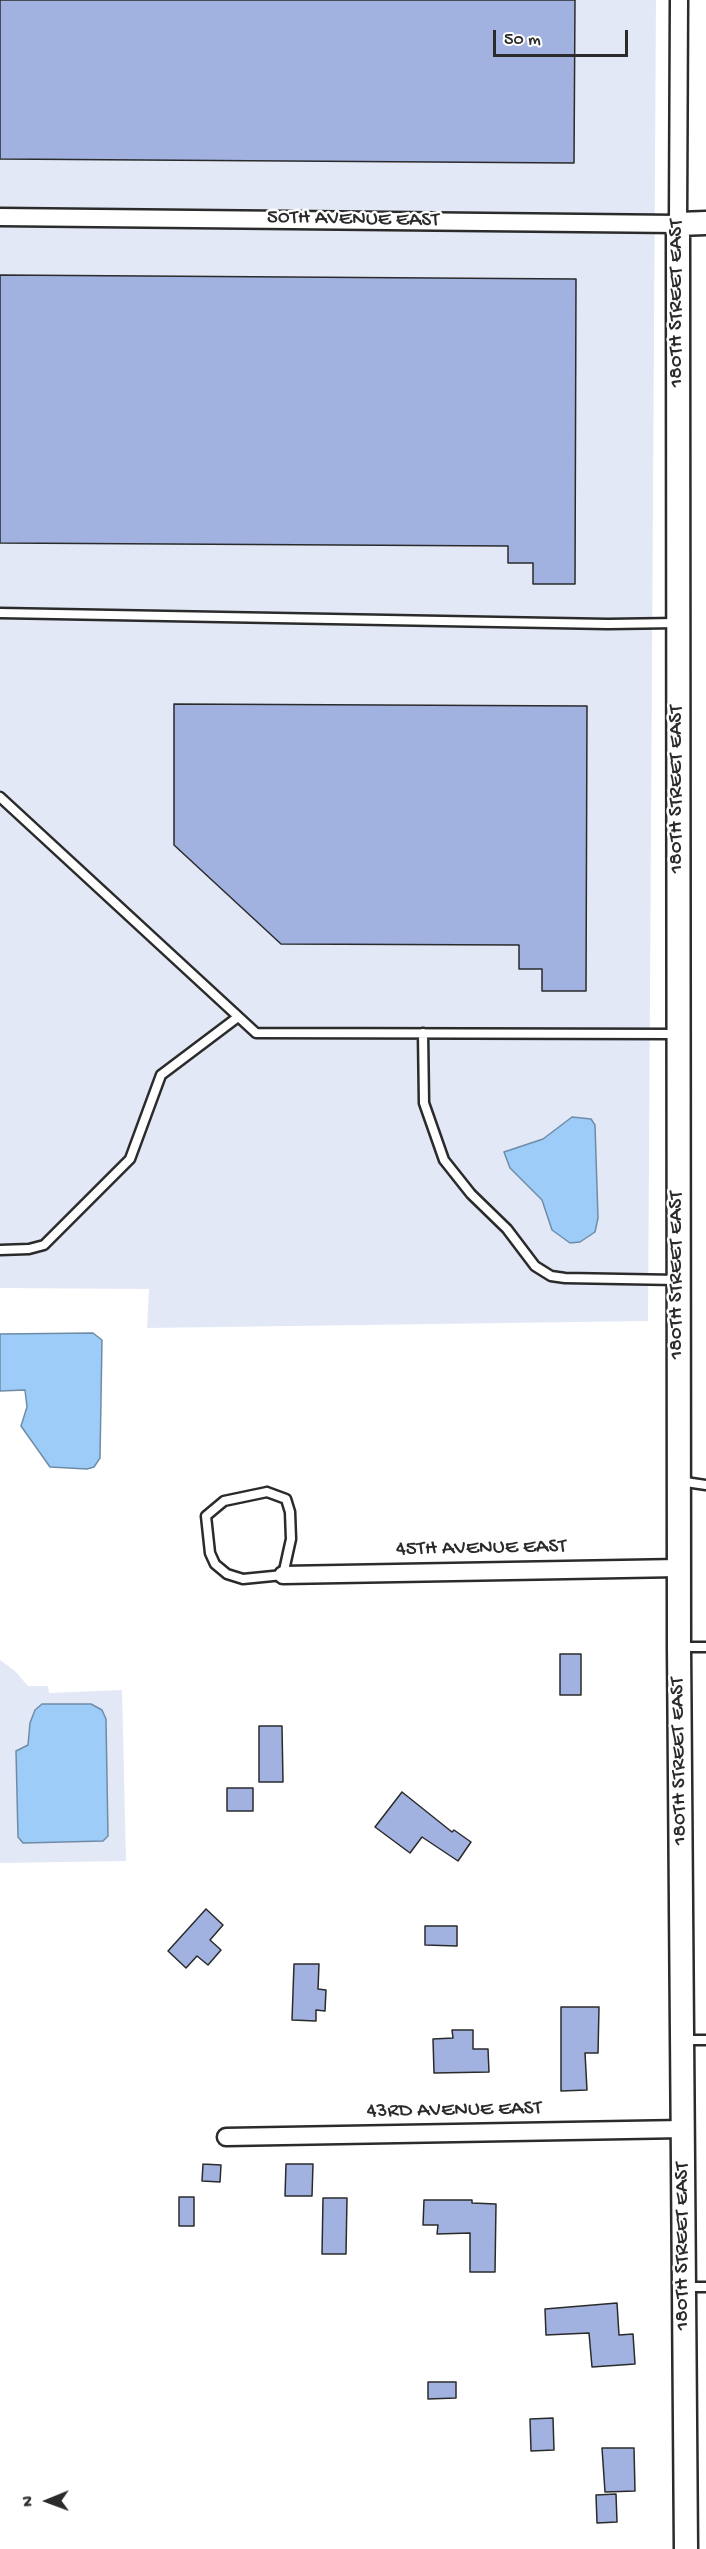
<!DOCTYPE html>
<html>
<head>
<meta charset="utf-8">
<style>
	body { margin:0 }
	#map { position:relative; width:706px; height:2549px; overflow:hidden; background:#fff; font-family:"Gochi Hand",sans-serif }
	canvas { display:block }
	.north { position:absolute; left:18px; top:2471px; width:60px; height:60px; -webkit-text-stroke:4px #fff; paint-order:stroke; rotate:269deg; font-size:16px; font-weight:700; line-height:24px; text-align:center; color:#2b2b2b }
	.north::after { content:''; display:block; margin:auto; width:21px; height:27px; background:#2b2b2b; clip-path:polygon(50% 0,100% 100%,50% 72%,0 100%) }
	.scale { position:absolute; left:493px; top:30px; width:135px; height:27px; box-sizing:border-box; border:3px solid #2b2b2b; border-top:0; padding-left:8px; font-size:18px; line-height:21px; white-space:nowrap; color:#2b2b2b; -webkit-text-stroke:4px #fff; paint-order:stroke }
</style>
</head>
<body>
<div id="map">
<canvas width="706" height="2549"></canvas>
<div class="north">N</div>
<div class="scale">50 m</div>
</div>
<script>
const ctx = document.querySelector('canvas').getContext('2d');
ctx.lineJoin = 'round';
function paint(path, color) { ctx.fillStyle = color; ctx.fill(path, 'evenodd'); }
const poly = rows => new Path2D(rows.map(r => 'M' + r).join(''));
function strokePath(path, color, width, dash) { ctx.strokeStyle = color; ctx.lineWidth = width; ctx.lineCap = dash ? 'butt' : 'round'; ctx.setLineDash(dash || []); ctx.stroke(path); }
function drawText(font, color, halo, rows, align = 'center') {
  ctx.font = font + ' "Gochi Hand",sans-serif'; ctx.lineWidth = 5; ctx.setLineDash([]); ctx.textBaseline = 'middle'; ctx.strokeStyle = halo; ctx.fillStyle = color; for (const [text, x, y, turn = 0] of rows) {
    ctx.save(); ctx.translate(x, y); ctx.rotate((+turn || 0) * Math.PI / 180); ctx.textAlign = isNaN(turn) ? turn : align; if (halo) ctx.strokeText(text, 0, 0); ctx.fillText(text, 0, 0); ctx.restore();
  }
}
paint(poly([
	[0,0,656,0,648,1321,147,1328,149,1289,0,1288],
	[0,1660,15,1671,28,1686,48,1686,49,1693,122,1690,126,1861,0,1863]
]), '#e3e8f6');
const water = poly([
	[572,1117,591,1119,595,1125,598,1218,595,1232,580,1242,570,1243,552,1230,542,1200,510,1168,504,1152,543,1139,572,1117],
	[93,1333,102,1340,100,1458,94,1467,87,1469,50,1467,21,1426,27,1407,25,1390,0,1391,0,1334,93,1333],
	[42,1704,91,1704,102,1710,106,1719,108,1836,103,1841,23,1843,18,1837,16,1751,28,1745,30,1723,35,1710,42,1704]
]);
paint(water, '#9dccf9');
strokePath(water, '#6f8ca7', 1.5);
const building = poly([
	[0,0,575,0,574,163,0,159,0,0],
	[0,275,576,279,575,584,533,584,533,563,508,563,508,546,0,543,0,275],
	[174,704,587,706,586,991,542,991,542,969,519,969,519,945,281,944,174,845,174,704],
	[560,1654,581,1654,581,1695,560,1695,560,1654],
	[259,1726,282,1726,283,1782,259,1782,259,1726],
	[227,1788,253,1788,253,1811,227,1811,227,1788],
	[402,1792,452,1832,454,1830,471,1842,458,1861,422,1837,410,1853,375,1827,402,1792],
	[206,1909,223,1925,210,1940,221,1950,208,1965,197,1956,186,1968,168,1951,206,1909],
	[425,1926,457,1926,457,1946,425,1945,425,1926],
	[294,1964,319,1964,318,1989,326,1990,325,2011,316,2010,316,2021,292,2020,294,1964],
	[561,2007,599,2007,598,2053,585,2053,587,2090,561,2091,561,2007],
	[452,2030,473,2030,473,2049,488,2049,489,2072,434,2073,433,2039,453,2038,452,2030],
	[203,2164,221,2165,220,2182,202,2181,203,2164],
	[286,2164,313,2164,312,2196,285,2196,286,2164],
	[179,2197,194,2197,194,2226,179,2226,179,2197],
	[323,2198,347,2198,346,2254,322,2254,323,2198],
	[424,2200,472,2200,472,2203,496,2204,495,2272,470,2272,470,2233,437,2234,438,2225,423,2225,424,2200],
	[617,2303,619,2335,633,2334,635,2364,592,2367,589,2333,546,2335,545,2309,617,2303],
	[428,2382,456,2382,456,2398,428,2399,428,2382],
	[553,2418,554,2450,531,2451,530,2419,553,2418],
	[602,2448,634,2448,635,2491,605,2492,602,2448],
	[616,2494,617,2522,597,2523,596,2495,616,2494]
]);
paint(building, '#a1b2e1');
strokePath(building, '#2b2b2b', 1.5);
const lane = poly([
	[0,613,608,624,677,623],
	[0,797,256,1033,677,1034],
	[423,1033,424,1103,444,1160,471,1194,507,1229,535,1266,551,1276,565,1278,677,1280],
	[0,1250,29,1249,44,1245,130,1159,161,1075,238,1017],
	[679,1481,706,1485],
	[267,1492,286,1499,290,1512,291,1539,283,1575,243,1579,227,1574,215,1564,210,1553,206,1516,224,1501,267,1492],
	[679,1647,706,1647],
	[682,2040,706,2040],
	[684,2287,706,2287]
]);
const street = poly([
	[0,217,678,224,679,0],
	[283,1575,679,1568],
	[226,2137,683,2129]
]);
const secondary = poly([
	[686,2549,679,1647,678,224,706,223]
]);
strokePath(lane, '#2b2b2b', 13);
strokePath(street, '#2b2b2b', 21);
strokePath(secondary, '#2b2b2b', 27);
strokePath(lane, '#fff', 8);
strokePath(street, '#fff', 16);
strokePath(secondary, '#fff', 22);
drawText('21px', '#2b2b2b', '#fff', [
	["50TH AVENUE EAST",353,220,1],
	["180TH STREET EAST",678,303,-90],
	["180TH STREET EAST",678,789,-90],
	["180TH STREET EAST",678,1275,-90],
	["45TH AVENUE EAST",481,1549,-1],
	["180TH STREET EAST",680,1761,-91],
	["43RD AVENUE EAST",454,2111,-1],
	["180TH STREET EAST",684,2246,-90]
]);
</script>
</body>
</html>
